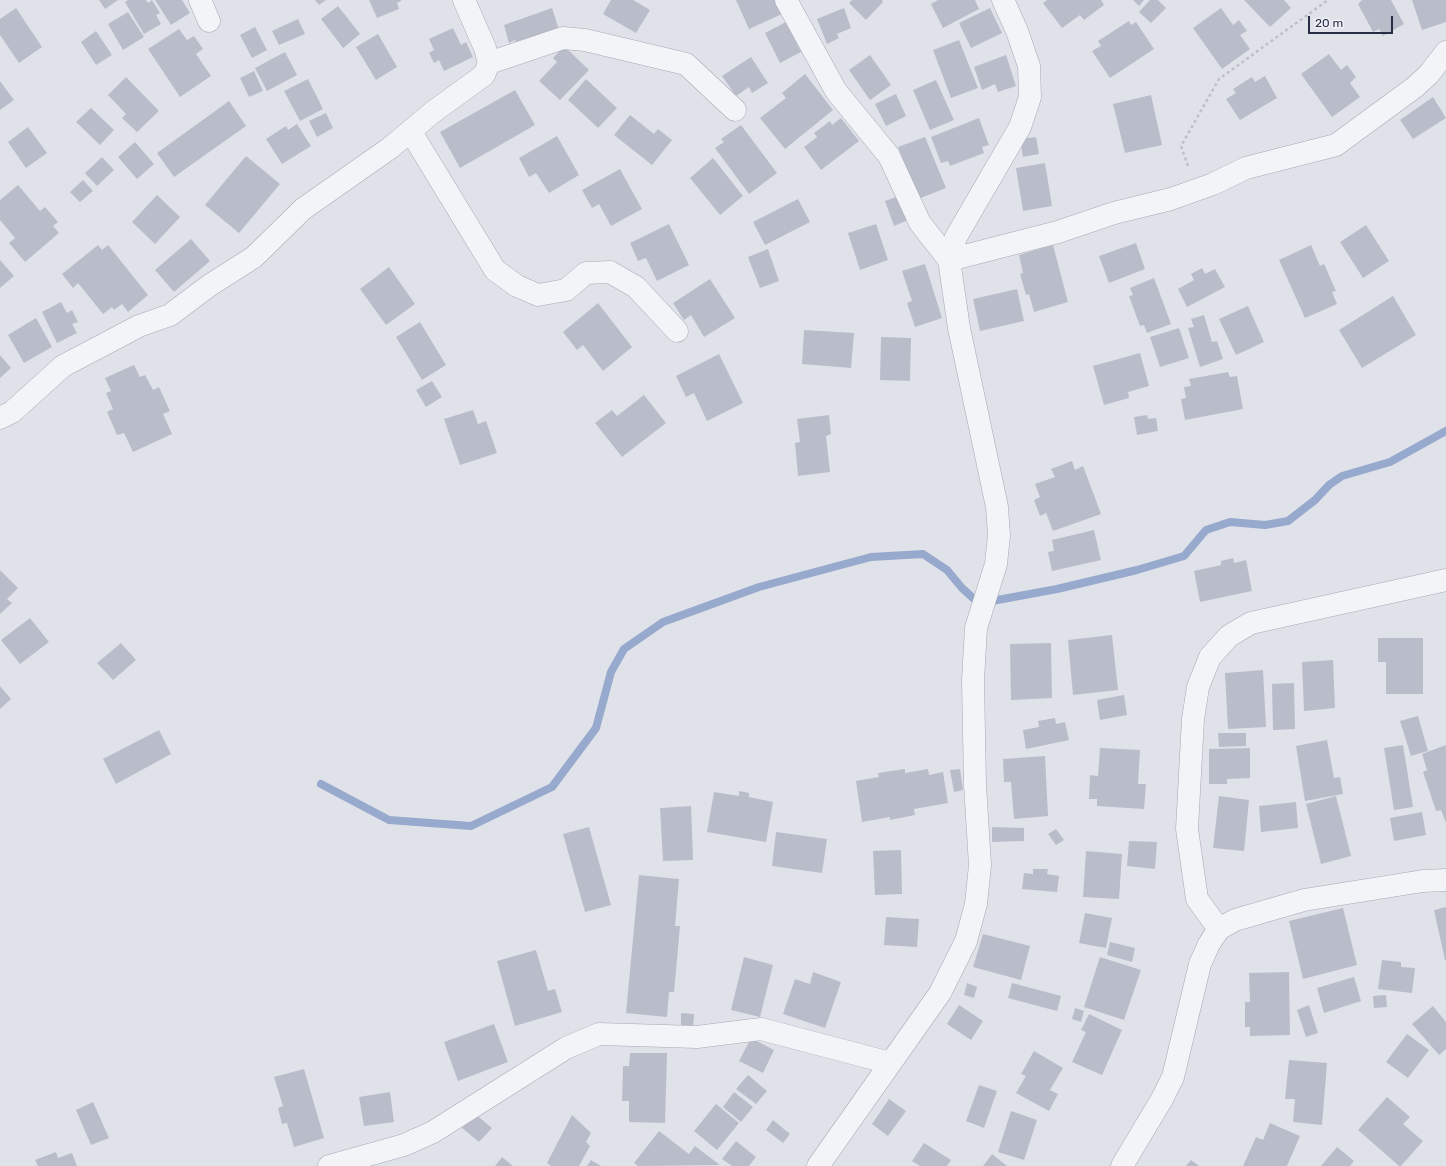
<!DOCTYPE html>
<html>
<head>
<meta charset="utf-8">
<style>
	body { margin:0 }
	#map { position:relative; width:1446px; height:1166px; overflow:hidden; background:#e0e2ea; font-family:Rubik,sans-serif }
	canvas { display:block }
	.scale { position:absolute; left:1308px; top:16px; width:85px; height:18px; box-sizing:border-box; border:2px solid #272d43; border-top:0; padding-left:5px; font-size:12px; line-height:14px; white-space:nowrap; color:#272d43; -webkit-text-stroke:3px #eff1f7; paint-order:stroke }
</style>
</head>
<body>
<div id="map">
<canvas width="1446" height="1166"></canvas>
<div class="scale">20 m</div>
</div>
<script>
const ctx = document.querySelector('canvas').getContext('2d');
ctx.lineJoin = 'round';
const poly = rows => new Path2D(rows.map(r => 'M' + r).join(''));
function strokePath(path, color, width, dash) { ctx.strokeStyle = color; ctx.lineWidth = width; ctx.lineCap = dash ? 'butt' : 'round'; ctx.setLineDash(dash || []); ctx.stroke(path); }
function paint(path, color) { ctx.fillStyle = color; ctx.fill(path, 'evenodd'); }
strokePath(poly([
	[992,601,1057,589,1137,570,1184,556,1206,530,1230,522,1265,525,1288,521,1315,500,1329,485,1342,476,1390,462,1446,431],
	[321,784,389,820,471,826,552,787,596,728,611,672,624,649,663,622,759,587,871,557,923,554,947,570,962,588,973,598]
]), '#97a9cd', 8);
paint(poly([
	[99,0,118,0,105,9],
	[128,0,146,0,148,3,152,0,160,13,156,15,161,24,144,34,125,2],
	[155,0,182,0,190,13,171,25],
	[315,0,326,0,319,5],
	[369,0,401,0,401,1,397,3,399,9,377,18],
	[611,0,633,0,650,10,636,33,603,14],
	[736,0,776,0,782,14,749,29],
	[852,0,882,0,883,2,866,20,849,3],
	[938,0,975,0,979,9,943,28,931,4],
	[1047,0,1101,0,1104,5,1084,20,1080,15,1062,28,1043,3],
	[1133,0,1144,0,1139,6],
	[1150,0,1158,0,1166,8,1151,23,1139,12],
	[1244,0,1284,0,1291,8,1270,27],
	[1362,0,1391,0,1404,24,1383,36,1379,29,1373,32,1358,4],
	[1412,0,1446,0,1446,22,1422,30],
	[338,6,360,34,343,48,321,19],
	[16,8,42,47,19,63,0,35,0,19],
	[552,8,560,33,518,47,515,40,509,43,504,25],
	[844,8,851,28,837,34,839,38,827,44,817,19],
	[990,8,1002,33,971,48,959,23],
	[1221,8,1233,25,1239,20,1247,31,1240,35,1250,49,1222,69,1193,28],
	[128,12,144,37,123,50,108,24],
	[298,19,305,34,279,45,272,31],
	[1129,21,1131,25,1136,22,1154,49,1110,78,1092,51,1101,46,1098,41],
	[786,22,801,52,780,63,765,33],
	[255,27,267,50,252,58,240,35],
	[453,28,461,45,466,42,473,57,444,71,439,60,434,63,429,53,434,50,429,39],
	[179,29,187,40,194,36,203,49,196,54,211,76,180,97,148,49],
	[96,31,112,55,96,65,81,42],
	[378,34,397,67,376,80,356,47],
	[959,40,978,88,951,98,933,50],
	[564,46,589,70,560,100,539,81,557,62,553,58],
	[285,52,297,75,267,91,255,68],
	[1329,54,1341,70,1347,65,1356,77,1350,83,1360,97,1332,117,1301,74],
	[870,55,891,85,870,100,849,70],
	[1006,55,1016,86,998,92,995,84,982,90,974,67],
	[751,57,768,83,752,93,749,87,736,96,722,76],
	[254,71,263,91,249,97,240,78],
	[805,74,833,110,785,149,760,118,786,98,782,93],
	[1265,76,1277,98,1240,120,1226,99,1236,93,1233,89,1252,77,1255,82],
	[126,77,159,111,137,132,122,118,126,114,108,95],
	[308,79,323,109,300,121,284,91],
	[586,79,617,108,598,128,568,100],
	[936,80,954,120,930,130,913,90],
	[0,81,14,100,0,110],
	[515,90,535,125,460,168,440,132],
	[896,94,906,116,886,126,875,104],
	[1151,95,1162,145,1125,153,1113,104],
	[1433,97,1446,118,1413,139,1400,120],
	[229,101,246,126,174,177,157,153],
	[91,108,114,130,100,145,76,122],
	[326,113,333,128,317,137,309,121],
	[630,115,654,134,658,129,672,140,652,165,614,135],
	[841,118,859,141,821,170,804,147,817,137,814,133,830,121,832,125],
	[979,118,989,145,982,147,984,153,950,166,948,161,941,163,931,137],
	[297,124,311,146,282,164,266,139,286,126,288,130],
	[741,125,777,173,749,194,715,148,724,142,721,139],
	[28,127,47,153,26,168,8,142],
	[557,136,579,175,549,193,536,173,529,177,519,158],
	[925,137,946,188,918,199,898,147],
	[1036,137,1039,154,1023,157,1020,139],
	[135,142,154,164,137,179,118,157],
	[246,156,280,184,239,233,205,205],
	[102,157,114,170,97,186,85,173],
	[713,158,743,196,720,215,690,178],
	[1045,163,1052,206,1023,211,1016,168],
	[620,169,642,209,611,226,599,204,592,208,582,190],
	[83,180,93,191,80,202,70,192],
	[18,185,40,211,45,207,58,222,53,226,59,233,25,262,9,243,15,238,0,220,0,200],
	[157,195,180,217,155,244,132,222],
	[899,196,908,220,894,226,885,201],
	[798,199,810,222,765,245,753,222],
	[669,224,689,265,657,281,646,258,638,261,630,243],
	[876,224,888,260,860,270,848,233],
	[1366,225,1389,261,1363,278,1340,242],
	[191,239,210,261,174,292,155,270],
	[1136,243,1145,269,1109,283,1099,256],
	[98,245,102,250,108,245,148,295,128,312,122,304,114,310,112,307,103,314,78,283,73,288,62,274],
	[1053,245,1068,302,1034,312,1029,294,1026,295,1020,274,1023,273,1019,255],
	[1311,245,1320,266,1324,264,1336,291,1332,292,1337,304,1305,318,1279,260],
	[768,249,779,281,760,288,748,257],
	[0,260,14,276,0,288],
	[925,264,942,318,915,327,907,303,912,301,902,271],
	[389,267,415,304,386,325,360,289],
	[1202,268,1205,274,1215,269,1225,287,1187,307,1178,289,1194,280,1191,274],
	[1154,278,1171,324,1147,333,1144,325,1140,326,1129,296,1133,295,1130,288],
	[710,279,735,318,704,337,691,315,684,320,673,303],
	[1017,289,1024,321,980,331,973,299],
	[1393,296,1416,335,1362,368,1339,330],
	[61,302,67,313,72,310,78,322,72,324,77,333,57,343,42,312],
	[598,303,632,347,603,371,583,345,577,350,563,332],
	[1248,306,1264,342,1236,355,1219,319],
	[1204,315,1212,342,1217,341,1223,359,1200,367,1188,328,1194,327,1191,319],
	[36,318,52,347,24,363,8,335],
	[420,322,446,365,422,380,396,337],
	[1179,328,1189,358,1160,367,1150,337],
	[804,330,854,333,851,368,802,364],
	[881,337,911,338,910,381,880,380],
	[1140,353,1149,386,1128,392,1129,398,1104,405,1093,366],
	[719,354,743,403,707,421,694,393,686,397,676,376],
	[0,355,11,368,0,378],
	[134,365,140,377,145,375,153,390,159,387,170,411,163,414,172,434,133,452,124,433,117,435,107,412,113,409,106,393,111,391,105,378],
	[1228,372,1230,377,1237,376,1243,409,1185,420,1181,399,1186,398,1184,387,1191,386,1189,379],
	[432,381,442,397,426,407,416,390],
	[644,395,666,423,622,457,595,423,612,410,617,416],
	[473,410,478,424,486,421,497,453,460,465,444,419],
	[829,415,831,434,826,436,830,472,798,476,795,443,800,442,797,419],
	[1147,415,1148,419,1156,418,1158,431,1137,435,1134,417],
	[1072,461,1075,470,1083,466,1101,514,1053,531,1046,513,1040,516,1034,500,1040,497,1035,484,1055,477,1051,469],
	[1094,530,1101,560,1052,571,1048,552,1054,551,1052,540],
	[1233,558,1234,563,1246,560,1252,591,1200,602,1194,571,1221,565,1221,561],
	[0,570,18,588,7,599,12,603,0,614],
	[30,618,49,642,20,664,1,640],
	[1112,635,1118,690,1073,695,1068,640],
	[1378,638,1423,638,1423,694,1386,694,1386,662,1378,662],
	[121,643,136,660,113,680,97,663],
	[1051,643,1052,698,1011,700,1010,644],
	[1333,660,1335,708,1304,711,1302,662],
	[1263,670,1266,727,1228,729,1225,673],
	[1294,683,1295,729,1273,730,1272,684],
	[0,686,11,699,0,709],
	[1124,695,1127,715,1100,720,1097,700],
	[1418,716,1428,751,1411,756,1400,721],
	[1055,718,1056,724,1065,722,1069,740,1026,749,1023,730,1039,727,1038,721],
	[159,730,171,754,116,784,103,759],
	[1218,733,1246,733,1246,746,1219,747],
	[1327,740,1334,778,1340,777,1343,794,1305,801,1296,746],
	[1403,745,1413,807,1394,810,1384,748],
	[1446,745,1446,823,1441,810,1436,811,1423,772,1427,770,1422,754],
	[1100,748,1140,750,1138,784,1146,784,1144,809,1097,806,1097,799,1089,799,1090,775,1098,776],
	[1250,748,1250,778,1227,779,1227,784,1209,784,1209,749],
	[1045,756,1048,816,1014,819,1011,782,1004,782,1003,759],
	[905,769,905,773,928,769,929,775,943,772,948,803,914,809,915,815,890,820,890,817,862,822,856,781,879,777,878,773],
	[960,769,963,790,954,792,950,770],
	[739,791,749,793,749,797,773,802,766,842,707,832,714,792,739,796],
	[1219,796,1249,800,1244,851,1213,848],
	[1336,796,1351,856,1321,864,1306,804],
	[1296,802,1298,828,1261,832,1259,806],
	[691,806,693,860,663,861,660,808],
	[1422,812,1426,835,1394,841,1390,818],
	[589,827,611,905,585,912,563,834],
	[992,827,1024,828,1024,841,992,842],
	[1056,829,1064,840,1056,845,1048,834],
	[776,832,827,839,822,873,772,866],
	[1129,841,1157,842,1155,869,1127,866],
	[901,850,902,894,875,895,873,851],
	[1086,851,1122,854,1119,899,1083,897],
	[1033,869,1048,869,1047,874,1059,876,1057,892,1022,889,1024,873,1033,874],
	[639,875,679,879,675,926,680,926,674,992,669,992,667,1017,626,1013],
	[1446,907,1446,960,1445,960,1434,910],
	[1343,908,1357,965,1303,979,1289,921],
	[1085,913,1112,918,1106,948,1079,943],
	[886,917,919,919,917,947,884,945],
	[983,934,1030,946,1021,980,973,967],
	[1110,942,1135,948,1132,962,1107,955],
	[536,950,548,991,555,989,562,1012,515,1026,497,961],
	[744,957,773,965,760,1017,731,1010],
	[1100,957,1141,970,1124,1020,1084,1007],
	[1382,960,1401,962,1401,967,1415,968,1412,993,1378,989],
	[813,972,841,982,825,1028,783,1014,795,979,810,984],
	[1289,972,1290,1035,1250,1036,1250,1027,1245,1027,1245,1002,1250,1002,1249,973],
	[1354,977,1361,1001,1324,1013,1317,988],
	[967,983,977,987,974,998,964,995],
	[1012,983,1061,996,1057,1011,1008,998],
	[1386,995,1387,1007,1374,1008,1373,996],
	[959,1005,983,1021,971,1040,947,1024],
	[1309,1005,1318,1033,1306,1037,1297,1010],
	[1433,1006,1446,1022,1446,1049,1439,1055,1412,1024],
	[1075,1008,1084,1011,1081,1022,1072,1019],
	[681,1013,694,1014,693,1030,681,1029],
	[1089,1014,1122,1030,1102,1075,1072,1062,1086,1032,1081,1030],
	[494,1024,508,1062,458,1081,444,1042],
	[1407,1034,1429,1050,1408,1078,1386,1062],
	[751,1038,774,1050,763,1073,739,1061],
	[1034,1051,1063,1068,1050,1090,1058,1094,1049,1111,1016,1093,1026,1076,1021,1074],
	[630,1053,667,1053,665,1123,629,1122,629,1101,622,1101,623,1066,629,1066],
	[1289,1060,1327,1063,1322,1125,1293,1122,1295,1099,1285,1099],
	[304,1069,324,1138,294,1147,287,1123,282,1124,278,1108,283,1106,274,1077],
	[748,1075,767,1091,756,1104,736,1089],
	[979,1085,997,1091,984,1128,966,1121],
	[390,1092,394,1122,364,1126,359,1097],
	[734,1092,753,1107,741,1122,723,1107],
	[1387,1097,1410,1117,1403,1124,1423,1141,1401,1166,1399,1166,1358,1130],
	[889,1099,906,1111,888,1136,872,1124],
	[93,1102,109,1138,91,1145,76,1110],
	[716,1104,739,1123,717,1150,694,1131],
	[1011,1111,1037,1120,1024,1160,998,1152],
	[474,1113,492,1128,479,1142,462,1128],
	[572,1115,591,1133,586,1142,590,1146,579,1166,551,1166,547,1163],
	[773,1120,790,1134,783,1143,766,1130],
	[1270,1123,1300,1136,1287,1166,1243,1166,1256,1137,1263,1140],
	[659,1131,689,1154,695,1146,720,1165,638,1166,634,1163],
	[736,1141,756,1157,749,1166,732,1166,722,1159],
	[924,1143,951,1160,947,1166,920,1166,912,1161],
	[1337,1147,1354,1161,1350,1166,1321,1166],
	[56,1152,58,1158,72,1153,77,1166,38,1166,35,1160],
	[992,1154,1007,1166,983,1166],
	[502,1157,513,1166,495,1166],
	[591,1160,601,1166,587,1166],
	[1191,1160,1199,1166,1186,1166]
]), '#b9bdca');
const minor = poly([
	[200,0,209,21],
	[786,0,836,91,889,156,920,223,949,260,1058,232,1114,213,1171,199,1213,184,1246,168,1336,145,1415,87,1429,74,1446,52],
	[489,63,563,38,585,40,686,64,735,110],
	[411,132,495,270,517,286,538,295,566,290,586,273,610,272,636,287,677,331],
	[0,418,12,412,63,366,139,326,170,315,210,285,254,257,303,209,390,148,433,112,484,75,489,63,485,48,464,0],
	[1219,929,1197,899,1187,829,1193,719,1198,687,1210,657,1229,636,1251,623,1446,580],
	[329,1166,404,1145,433,1132,566,1048,599,1034,697,1037,761,1029,890,1063],
	[818,1166,940,993,966,941,976,904,980,865,975,785,973,680,976,628,996,564,999,535,997,507,959,328,949,260,956,237,1020,127,1030,97,1029,66,1017,31,1003,0],
	[1122,1166,1162,1099,1173,1077,1200,964,1209,944,1219,929,1235,920,1304,900,1423,881,1446,880]
]);
strokePath(minor, '#a5a8b5', 23);
strokePath(poly([
	[1188,166,1181,146,1219,79,1328,0]
]), '#bec0c9', 2.5, [3, 3]);
strokePath(minor, '#f3f4f8', 22);
</script>
</body>
</html>
